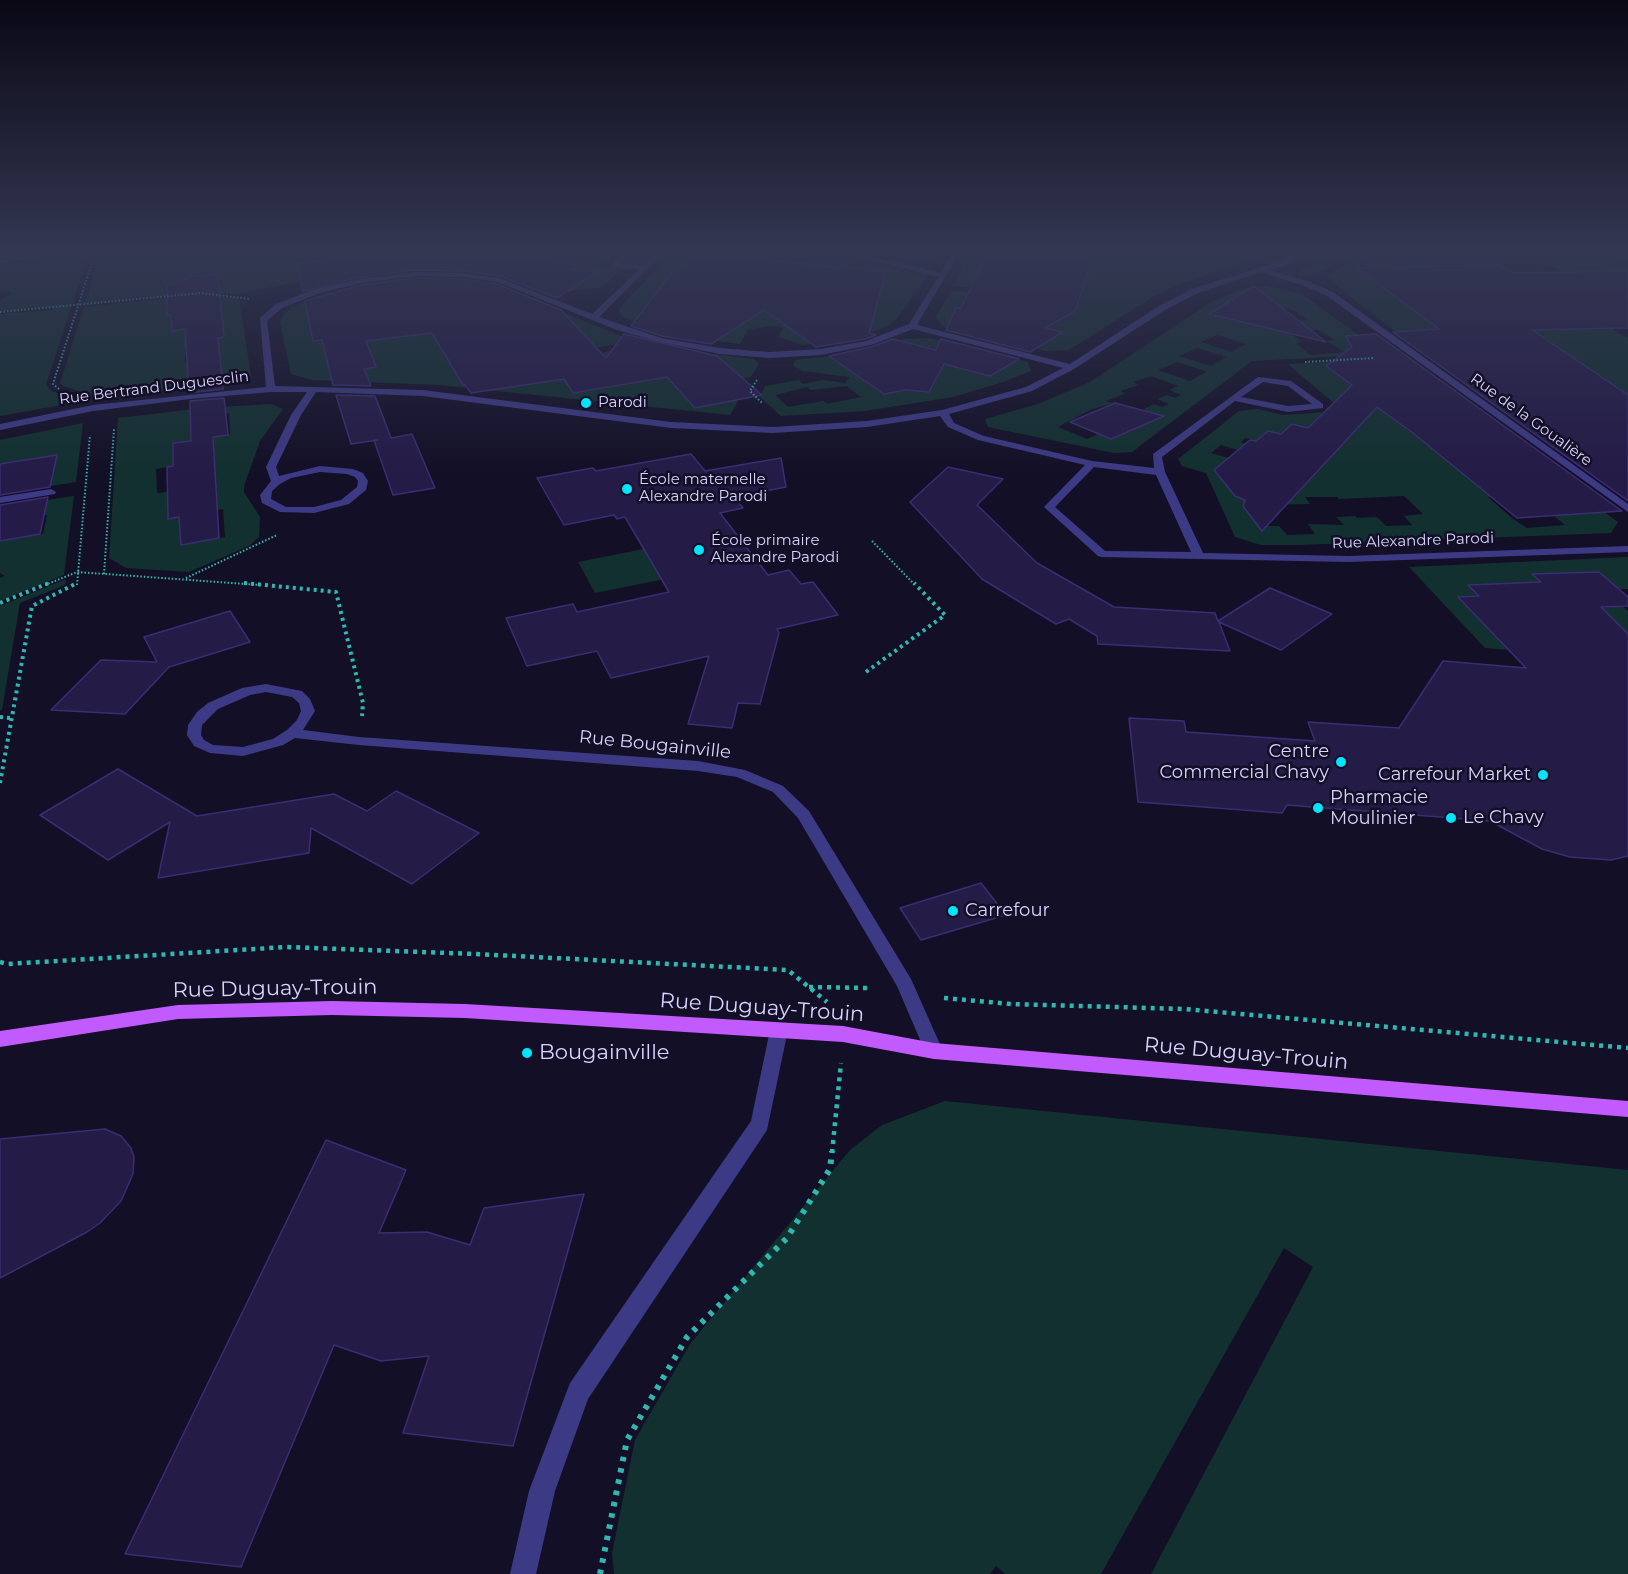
<!DOCTYPE html>
<html>
<head>
<meta charset="utf-8">
<style>
	body { margin:0 }
	canvas { display:block; background:#130f26 }
</style>
</head>
<body>
<canvas width="1628" height="1574"></canvas>
<script>
const ctx = document.querySelector('canvas').getContext('2d');
ctx.lineJoin = 'round';
function paint(path, color) { ctx.fillStyle = color; ctx.fill(path, 'evenodd'); }
const poly = rows => new Path2D(rows.map(r => 'M' + r).join(''));
function strokePath(path, color, width, dash) { ctx.strokeStyle = color; ctx.lineWidth = width; ctx.lineCap = dash ? 'butt' : 'round'; ctx.setLineDash(dash || []); ctx.stroke(path); }
function drawText(font, color, halo, rows, align = 'center') {
  ctx.font = font + ' Montserrat,sans-serif'; ctx.lineWidth = 5; ctx.setLineDash([]); ctx.textBaseline = 'middle'; ctx.strokeStyle = halo; ctx.fillStyle = color; for (const [text, x, y, turn = 0] of rows) {
    ctx.save(); ctx.translate(x, y); ctx.rotate((+turn || 0) * Math.PI / 180); ctx.textAlign = isNaN(turn) ? turn : align; if (halo) ctx.strokeText(text, 0, 0); ctx.fillText(text, 0, 0); ctx.restore();
  }
}
paint(poly([
	[0,253,89,253,46,384,51,391,84,401,0,416,0,314,52,310,54,307,0,311,0,301,13,292,0,292],
	[100,253,562,253,553,261,577,263,588,253,614,253,598,267,621,269,602,287,557,293,520,279,469,271,426,270,325,276,238,294,200,292,85,304],
	[210,276,223,281,175,291,163,287,197,277],
	[673,253,696,253,690,258,713,260,719,253,826,253,927,276,897,318,888,326,870,333,803,345,779,337,783,327,767,326,748,330,740,344,690,337,635,323,622,316,619,310,623,304],
	[870,253,941,253,936,262,915,264],
	[969,253,1156,253,1140,257,1148,260,1143,262,1150,265,1183,259,1200,257,1206,260,1211,258,1206,256,1219,253,1270,253,1272,255,1184,282,1156,295,1069,350,1046,351,944,327,935,318,951,291,1022,296,1024,292,953,286],
	[1400,253,1416,256,1344,262,1329,267,1318,274,1298,276,1297,273,1302,268,1330,262,1331,259],
	[1423,257,1434,265,1354,267,1372,279,1526,303,1568,330,1612,329,1628,338,1628,396,1492,324,1396,332,1334,284,1329,276,1333,271,1356,263],
	[1517,257,1628,263,1628,273,1563,272,1539,259],
	[362,286,501,288,624,337,613,345,580,350,571,364,574,393,624,385,620,379,732,369,721,359,699,363,607,364,600,356,605,352,654,345,696,352,753,359,759,363,751,377,731,381,743,392,730,415,439,385,312,380,291,374,280,322,283,316,289,309,309,299],
	[1267,286,1301,294,1386,354,1252,361,1132,452,1114,453,988,427,985,419,1038,404,1090,382,1208,304,1245,288],
	[1273,300,1281,307,1293,310,1308,320,1276,322,1244,302],
	[1318,330,1335,340,1327,341,1344,352,1310,355,1296,343,1302,342,1288,331],
	[1218,335,1246,344,1231,352,1201,342],
	[1198,348,1226,357,1211,366,1179,356],
	[1177,362,1206,371,1206,372,1190,381,1158,370],
	[1151,376,1178,386,1169,390,1181,395,1175,398,1167,395,1157,399,1169,404,1162,407,1154,404,1144,409,1155,414,1119,436,1111,439,1098,434,1087,439,1058,427,1090,410,1113,403,1106,401,1125,394,1120,391,1138,385,1133,382],
	[198,295,239,298,251,376,232,383,101,398,63,386,60,383,84,307],
	[222,324,224,337,195,341,194,328],
	[218,345,222,374,192,378,190,363,185,363,185,350],
	[930,338,1028,362,1031,371,1003,382,953,397,865,411,781,416,760,397,765,386,799,380,803,384,823,380,845,383,850,377,802,371,793,365,795,360,851,354,905,339],
	[931,347,940,350,1005,367,990,376,959,368,929,348],
	[847,386,861,397,827,404,823,401,788,407,775,395,807,387,811,390],
	[1392,359,1618,522,1611,533,1300,545,1261,545,1235,537,1206,473,1182,466,1178,459,1239,411,1258,409,1283,415,1343,411,1288,364],
	[1399,423,1570,514,1554,516,1565,525,1527,528,1513,519,1488,497,1500,496],
	[1292,424,1308,428,1228,458,1211,453,1221,445,1238,450,1245,444,1241,442,1245,438,1261,442,1268,431,1284,435],
	[1404,496,1423,514,1404,516,1412,525,1386,526,1377,517,1357,518,1355,516,1336,517,1344,525,1308,524,1315,534,1287,535,1279,526,1259,526,1263,505,1310,504,1305,497,1337,497,1339,499],
	[271,404,283,409,260,441,244,486,244,492,260,517,259,537,249,546,189,572,126,568,109,558,118,418,204,408],
	[229,413,230,434,213,437,212,511,223,509,225,537,181,545,179,517,168,518,167,492,157,493,156,469,173,466,173,443,191,441,190,419],
	[83,423,76,482,0,494,16,462,0,464,0,440],
	[74,496,64,575,0,601,0,578,5,576,0,573,0,538,43,534,47,515,21,518,0,507],
	[679,542,700,572,595,593,578,562],
	[1628,557,1628,589,1619,589,1607,579,1533,575,1544,585,1469,585,1479,596,1458,597,1481,621,1622,606,1628,611,1628,659,1485,648,1409,567],
	[66,579,65,585,20,603,2,710,0,710,0,606],
	[945,1101,1628,1170,1628,1574,1151,1574,1313,1267,1284,1248,1101,1574,1005,1574,996,1566,990,1574,614,1574,612,1553,635,1440,690,1344,850,1150,882,1125]
]), '#12302f');
const building = poly([
	[406,253,484,253,580,261,570,270,599,271,557,298,500,276,462,271,416,270,361,277,303,291,297,264,356,256,406,253],
	[696,253,886,272,869,333,876,335,865,339,816,347,764,310,711,344,662,336,631,326,672,272,676,272,696,253],
	[990,253,1044,257,1046,253,1094,253,1075,311,1045,328,1063,332,1030,352,946,330,956,308,961,308,987,255,990,253],
	[1500,265,1514,273,1628,271,1628,328,1532,330,1628,395,1628,501,1393,332,1439,329,1357,268,1500,265],
	[218,274,224,337,218,338,223,389,189,393,185,329,172,331,171,315,167,315,167,285,186,280,186,277,218,274],
	[416,278,462,279,497,284,561,310,606,358,624,334,717,356,762,395,695,408,667,377,573,393,564,379,471,393,465,385,463,385,432,333,366,341,376,367,364,369,371,386,333,385,322,340,313,341,305,301,361,285,416,278],
	[1254,286,1326,342,1209,314,1254,286],
	[1376,334,1622,511,1517,518,1413,433,1377,407,1262,531,1243,506,1245,500,1235,496,1214,470,1250,440,1256,441,1268,431,1281,434,1292,424,1308,428,1352,385,1326,366,1352,347,1346,336,1376,334],
	[893,339,936,350,941,339,1019,359,990,376,944,364,929,392,906,390,884,394,829,356,871,347,893,339],
	[336,395,375,396,391,438,412,434,435,488,393,495,374,440,378,440,351,444,336,395],
	[224,398,228,435,213,437,219,538,181,545,179,517,168,519,167,467,173,466,173,443,191,441,190,401,224,398],
	[1115,403,1164,416,1111,439,1070,422,1115,403],
	[691,454,705,471,781,458,786,487,734,497,743,508,720,513,768,575,789,570,801,584,813,582,838,615,777,629,779,633,760,704,738,703,732,728,688,724,709,656,611,678,597,651,527,666,506,618,573,604,577,612,669,592,625,517,617,519,614,515,564,525,537,478,593,468,596,471,691,454],
	[57,455,50,487,0,495,0,464,57,455],
	[948,467,1003,479,977,505,1037,563,1114,607,1215,613,1218,621,1270,588,1332,614,1281,650,1219,622,1230,651,1098,644,1097,636,1069,619,1056,624,982,579,910,502,948,467],
	[48,497,40,534,0,541,0,505,48,497],
	[1599,572,1628,597,1628,606,1601,607,1628,634,1628,856,1611,860,1570,857,1542,849,1490,821,1478,820,1287,805,1282,813,1138,802,1129,718,1184,721,1186,732,1315,741,1308,722,1399,728,1443,661,1526,668,1458,597,1479,596,1468,585,1541,582,1532,574,1599,572],
	[230,611,250,642,169,667,125,714,51,710,101,660,157,662,144,637,230,611],
	[118,769,197,816,334,794,367,811,396,791,479,833,412,884,311,828,309,853,158,878,170,822,108,860,40,815,118,769],
	[981,883,1006,915,921,940,900,908,981,883],
	[105,1129,121,1136,131,1148,134,1157,133,1174,121,1201,100,1223,87,1232,0,1278,0,1139,105,1129],
	[326,1140,406,1170,379,1233,427,1232,470,1245,484,1208,584,1194,513,1446,403,1433,429,1356,381,1361,334,1345,241,1567,125,1554,326,1140]
]);
paint(building, '#241b47');
strokePath(building, '#3b2d73', 1.5);
strokePath(poly([
	[0,261,58,253],
	[0,312,202,293,250,299],
	[1305,362,1375,358],
	[757,380,750,391,763,404],
	[59,389,53,384,95,253],
	[872,541,915,585],
	[104,574,114,429],
	[186,578,277,535],
	[45,585,77,572,260,585],
	[77,585,90,435]
]), '#2fb8b0', 2, [1.5, 2]);
strokePath(poly([
	[244,583,336,592,363,703,362,716],
	[0,603,49,583],
	[866,672,945,615,914,583],
	[0,717,11,718],
	[0,783,32,606,77,583]
]), '#2fb8b0', 4, [3, 4]);
strokePath(poly([
	[0,962,7,964,287,947,476,954,788,970,827,1002],
	[809,987,868,988],
	[944,998,1011,1004,1184,1009,1628,1048],
	[832,1153,841,1063]
]), '#2fb8b0', 4.5, [4, 5]);
strokePath(poly([
	[600,1574,627,1440,687,1337,787,1238,830,1169,832,1151]
]), '#2fb8b0', 6, [4.5, 7]);
paint(poly([
	[621,253,628,253,619,263,643,266,656,253,663,253,599,317,661,338,720,348,769,352,821,349,866,341,909,324,938,277,844,253,858,253,941,273,952,253,959,253,917,325,1070,364,1159,306,1192,289,1280,261,1293,253,1371,253,1324,259,1300,256,1286,265,1269,270,1308,281,1333,292,1628,504,1628,512,1327,296,1302,285,1261,272,1198,293,1165,310,1074,369,1032,391,949,414,954,423,984,436,1092,461,1154,468,1153,454,1258,377,1291,381,1323,404,1323,408,1288,412,1235,401,1162,457,1165,472,1203,553,1348,556,1628,546,1628,552,1348,562,1102,557,1098,556,1044,507,1085,465,978,440,948,427,940,416,867,427,773,433,671,428,423,396,316,392,301,415,276,467,279,476,320,466,353,469,363,473,368,481,366,490,349,504,314,513,280,512,262,503,260,495,271,481,266,467,291,415,307,392,271,392,190,399,93,411,0,430,0,424,93,405,266,387,260,318,276,304,315,289,361,279,416,272,462,273,499,278,592,314,639,270,611,267,621,253],
	[416,276,462,277,498,282,617,330,660,342,720,354,769,358,821,355,871,345,913,329,1063,368,1026,387,942,410,867,421,773,427,671,422,423,390,275,386,267,321,282,308,320,293,361,283,416,276],
	[1263,382,1288,386,1312,404,1288,406,1241,397,1263,382],
	[1094,467,1156,475,1191,552,1105,551,1055,507,1094,467],
	[320,472,347,474,355,477,358,481,357,487,341,500,314,507,286,507,271,499,272,491,280,484,291,478,320,472],
	[1595,253,1628,254,1628,258,1598,255,1595,253],
	[51,489,56,492,55,494,0,503,0,497,51,489],
	[266,684,302,691,310,699,315,711,303,730,359,737,698,761,745,770,783,786,809,811,911,979,943,1051,941,1056,934,1059,927,1056,897,986,798,818,773,792,737,777,698,771,359,745,295,738,283,745,243,756,210,753,194,746,187,735,188,725,197,712,208,703,242,688,266,684],
	[266,692,292,697,299,703,301,711,297,720,287,730,273,739,243,747,213,745,204,740,201,735,202,725,218,709,250,695,266,692],
	[779,1023,786,1025,788,1030,767,1130,588,1399,555,1491,536,1574,510,1574,529,1491,570,1383,751,1121,770,1030,772,1025,779,1023]
]), '#3d3a85');
paint(poly([
	[332,1001,465,1004,843,1026,934,1043,1628,1101,1628,1117,934,1059,843,1042,465,1018,332,1015,178,1019,0,1047,0,1031,178,1005,332,1001]
]), '#c25bff');
const sky = ctx.createLinearGradient(0, 0, 0, 474);
sky.addColorStop(0, '#0a0815');
sky.addColorStop(0.53, '#333752');
sky.addColorStop(1, '#33375200');
ctx.fillStyle = sky;
ctx.fillRect(0, 0, 1628, 474);
for (const [x, y, r, color] of [
	[586,403,6,"#00e5ff"],
	[627,489,6,"#00e5ff"],
	[699,550,6,"#00e5ff"],
	[1341,762,6,"#00e5ff"],
	[1543,775,6,"#00e5ff"],
	[1318,808,6,"#00e5ff"],
	[1451,818,6,"#00e5ff"],
	[953,911,6,"#00e5ff"],
	[527,1053,6,"#00e5ff"]
]) { const dot = new Path2D(); dot.arc(x, y, r, 0, 2 * Math.PI); ctx.fillStyle = color; ctx.fill(dot); strokePath(dot, '#130f26', 2); }
drawText('15px', '#d9d4ff', '#130f26', [
	["Rue Bertrand Duguesclin",154,388,-7],
	["Rue de la Goualière",1531,420,36],
	["Rue Alexandre Parodi",1413,541,-2]
]);
drawText('15px', '#d9d4ff', '#130f26', [
	["Parodi",598,403],
	["École maternelle",639,480],
	["Alexandre Parodi",639,497],
	["École primaire",711,541],
	["Alexandre Parodi",711,558]
], 'left');
drawText('18px', '#d9d4ff', '#130f26', [
	["Rue Bougainville",655,745,6]
]);
drawText('18px', '#d9d4ff', '#130f26', [
	["Centre",1329,752,"right"],
	["Commercial Chavy",1329,773,"right"],
	["Carrefour Market",1531,775,"right"],
	["Pharmacie",1330,798],
	["Moulinier",1330,819],
	["Le Chavy",1463,818],
	["Carrefour",965,911]
], 'left');
drawText('21px', '#d9d4ff', '#130f26', [
	["Rue Duguay-Trouin",275,989,-1],
	["Rue Duguay-Trouin",762,1008,4],
	["Rue Duguay-Trouin",1246,1054,5]
]);
drawText('21px', '#d9d4ff', '#130f26', [
	["Bougainville",539,1053]
], 'left');
</script>
</body>
</html>
